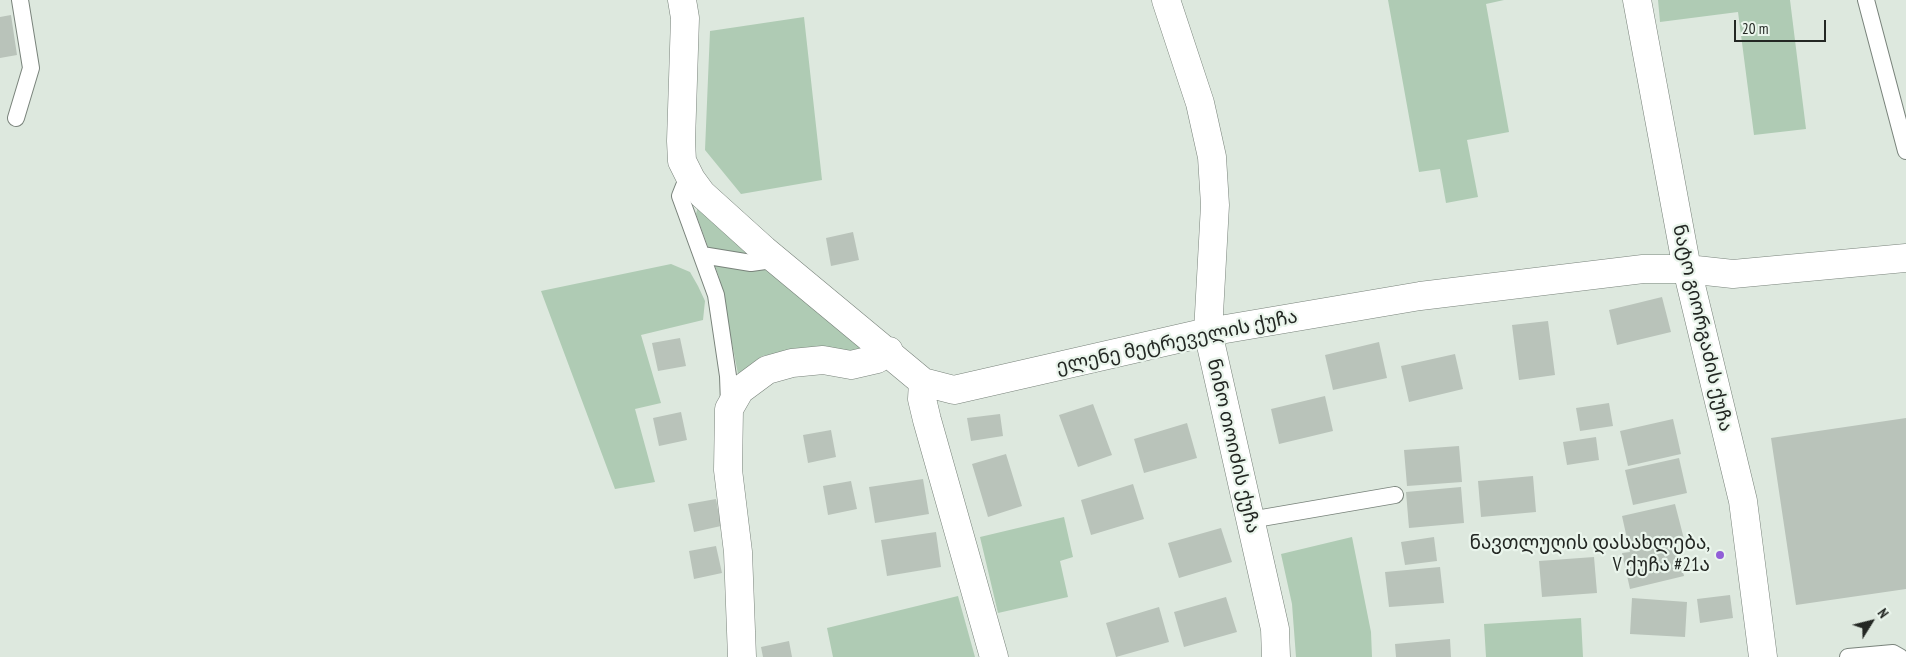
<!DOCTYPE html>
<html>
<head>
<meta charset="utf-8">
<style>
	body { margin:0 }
	#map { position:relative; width:1906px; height:657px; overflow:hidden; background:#dde8de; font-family:"PT Sans Narrow",sans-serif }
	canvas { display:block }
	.north { position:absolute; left:1846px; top:597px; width:50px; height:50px; -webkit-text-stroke:4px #eaf5ec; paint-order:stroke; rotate:54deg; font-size:14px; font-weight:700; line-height:20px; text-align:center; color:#232723 }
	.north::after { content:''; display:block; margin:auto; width:18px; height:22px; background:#232723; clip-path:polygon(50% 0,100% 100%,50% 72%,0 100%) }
	.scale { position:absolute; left:1734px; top:20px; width:92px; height:22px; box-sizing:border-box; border:2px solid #232723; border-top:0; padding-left:6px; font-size:15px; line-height:18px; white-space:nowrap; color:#232723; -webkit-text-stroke:4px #eaf5ec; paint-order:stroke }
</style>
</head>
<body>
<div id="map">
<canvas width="1906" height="657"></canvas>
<div class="north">N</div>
<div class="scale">20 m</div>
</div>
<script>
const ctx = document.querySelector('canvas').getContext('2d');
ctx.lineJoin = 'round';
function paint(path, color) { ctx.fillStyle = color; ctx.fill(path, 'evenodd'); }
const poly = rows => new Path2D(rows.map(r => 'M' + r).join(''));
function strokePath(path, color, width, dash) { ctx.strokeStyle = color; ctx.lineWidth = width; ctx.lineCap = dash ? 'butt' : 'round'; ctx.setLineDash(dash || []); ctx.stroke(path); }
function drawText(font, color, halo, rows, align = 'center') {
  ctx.font = font + ' "PT Sans Narrow","Noto Sans Georgian",sans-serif'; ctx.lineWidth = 4.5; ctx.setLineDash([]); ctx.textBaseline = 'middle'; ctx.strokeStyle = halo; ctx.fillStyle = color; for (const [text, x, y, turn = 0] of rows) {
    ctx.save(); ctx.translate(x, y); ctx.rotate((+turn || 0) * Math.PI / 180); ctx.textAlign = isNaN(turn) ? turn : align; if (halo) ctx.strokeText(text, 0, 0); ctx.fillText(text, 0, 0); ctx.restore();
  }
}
paint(poly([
	[1388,0,1504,0,1486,4,1509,132,1467,140,1478,197,1446,203,1440,169,1419,172],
	[1658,0,1790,0,1806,129,1754,135,1738,12,1660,22],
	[804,17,822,180,741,194,705,150,710,31],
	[698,206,862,343,860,353,803,349,762,356,738,374,719,277,696,214],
	[671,264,690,272,698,286,705,301,703,320,641,335,661,403,635,409,655,482,615,489,541,291],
	[1064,517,1073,557,1060,561,1068,597,998,613,980,537],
	[1352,537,1371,632,1372,657,1296,657,1292,604,1281,554],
	[958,596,975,657,833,657,827,628],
	[1581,618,1583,657,1486,657,1484,624]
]), '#afcbb4');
paint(poly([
	[11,15,17,55,0,58,0,17],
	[853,232,859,260,831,266,826,238],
	[1662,297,1671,332,1617,345,1609,310],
	[1548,321,1555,375,1519,380,1512,325],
	[680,338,686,366,658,371,652,343],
	[1379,342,1387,378,1333,390,1325,355],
	[1455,354,1463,389,1409,402,1401,366],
	[1325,396,1333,431,1279,444,1271,409],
	[1609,403,1613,426,1580,431,1576,408],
	[1093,404,1112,455,1078,467,1059,415],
	[681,412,687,440,659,446,653,418],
	[1000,414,1003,436,971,441,967,418],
	[1906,418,1906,589,1796,605,1771,438],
	[1673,419,1681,454,1628,466,1620,431],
	[1187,423,1197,458,1144,473,1134,439],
	[831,430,836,457,808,463,803,435],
	[1596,437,1599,460,1567,465,1563,442],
	[1459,446,1462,482,1407,486,1404,450],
	[1006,454,1022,506,988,517,972,464],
	[1679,458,1687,493,1633,505,1625,470],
	[1533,476,1536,512,1481,517,1478,481],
	[923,479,929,514,875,523,869,487],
	[851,481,857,509,828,515,823,486],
	[1133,484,1144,519,1091,535,1081,500],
	[1461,487,1464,523,1409,528,1406,492],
	[716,499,721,526,694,532,688,504],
	[1675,504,1684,539,1676,541,1684,576,1630,589,1622,553,1630,552,1622,516],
	[1221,528,1232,562,1179,578,1168,543],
	[936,532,941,567,887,576,881,540],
	[1434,537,1437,561,1405,565,1401,542],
	[716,546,722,573,694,579,689,551],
	[1594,557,1597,593,1542,597,1539,561],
	[1440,567,1444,603,1389,607,1385,572],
	[1730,595,1733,618,1700,623,1697,599],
	[1226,597,1237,632,1184,647,1174,612],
	[1632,598,1687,602,1685,637,1630,634],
	[1159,607,1169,642,1116,657,1106,623],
	[1450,639,1451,657,1396,657,1395,644],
	[789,641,792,657,763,657,761,647]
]), '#b9c3ba');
const lane = poly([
	[1866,0,1906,151],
	[16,118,31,68,20,0],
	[691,179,684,186,680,196,716,295,728,376,729,404],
	[702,255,751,263,765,261,771,255],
	[1250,520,1395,495],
	[1848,657,1893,653,1900,657]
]);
const street = poly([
	[682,0,685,18,681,141,682,161,691,179,702,194,764,250,923,382,954,390,1208,332,1420,296,1643,269,1687,269,1733,274,1906,258],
	[1166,0,1200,103,1212,157,1215,205,1208,332,1275,629,1276,657],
	[1637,0,1687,269,1743,501,1763,657],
	[923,382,922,399,927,420,994,657],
	[742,657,738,552,728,470,729,409,740,390,767,370,792,363,823,360,851,365,877,359,889,351]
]);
strokePath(lane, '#79837b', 18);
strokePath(street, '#79837b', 29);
strokePath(lane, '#fff', 16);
strokePath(street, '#fff', 28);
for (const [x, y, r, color] of [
	[1720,555,5,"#915ed7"]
]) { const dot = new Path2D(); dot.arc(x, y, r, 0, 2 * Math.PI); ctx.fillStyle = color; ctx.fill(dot); strokePath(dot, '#eaf5ec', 2); }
drawText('19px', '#232723', '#eaf5ec', [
	["ნატო გიორგაძის ქუჩა",1702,328,77],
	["ელენე მეტრეველის ქუჩა",1177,342,-12],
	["ნინო თოიძის ქუჩა",1233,446,77]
]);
drawText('19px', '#232723', '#eaf5ec', [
	["ნავთლუღის დასახლება,",1710,544],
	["V ქუჩა #21ა",1710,566]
], 'right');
</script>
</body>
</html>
